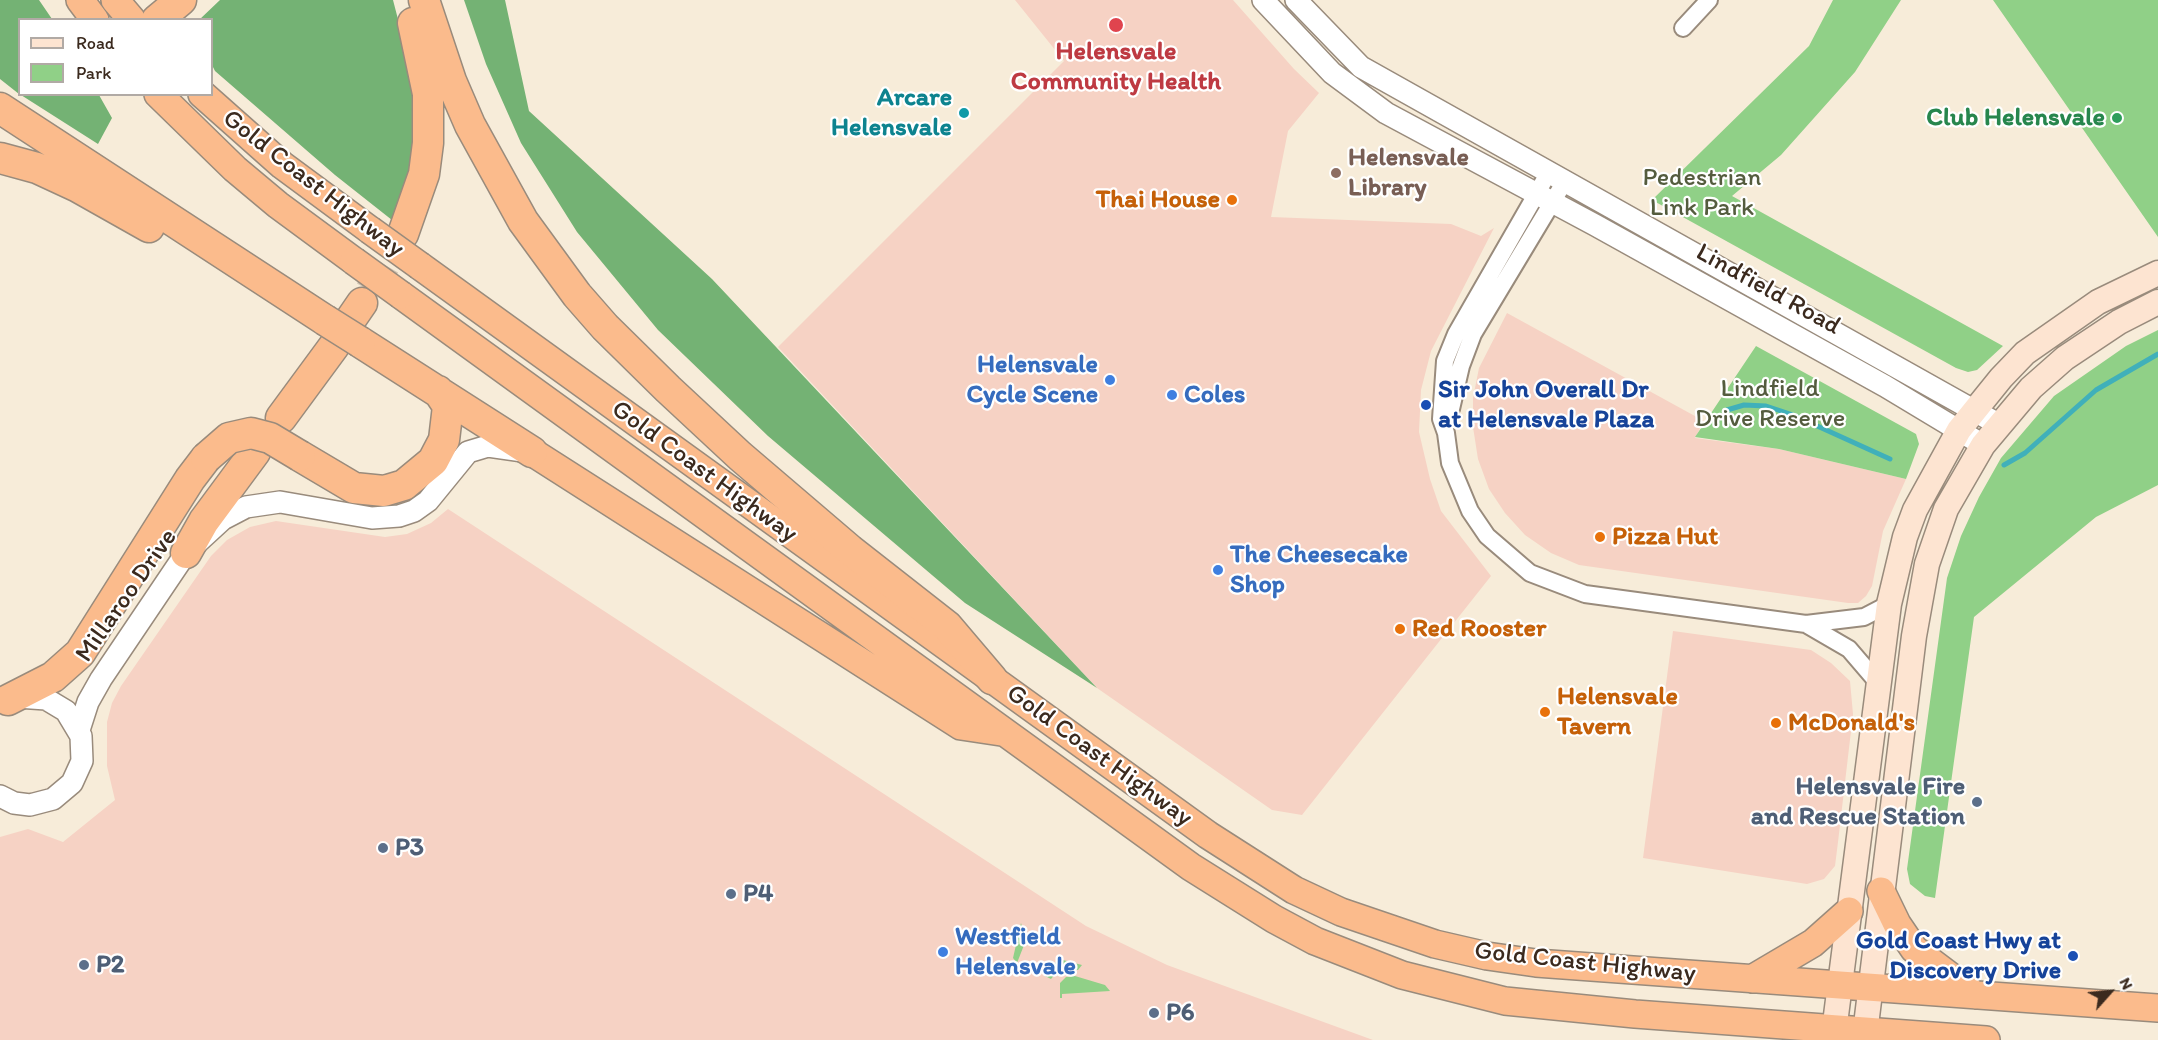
<!DOCTYPE html>
<html>
<head>
<meta charset="utf-8">
<style>
	body { margin:0 }
	#map { position:relative; width:2158px; height:1040px; overflow:hidden; background:#f7ecd9; font-family:Itim,sans-serif }
	canvas { display:block }
	.legend { position:absolute; left:18px; top:18px; width:195px; height:78px; box-sizing:border-box; background:#fff; border:2px solid #b1aaa5; margin:0; padding:8px 10px; list-style:none; font-size:18px; color:#3b2a1e }
	.legend li { display:flex; align-items:center; gap:12px; height:30px }
	.legend b { width:30px; border:2px solid #b1aaa5 }
	.north { position:absolute; left:2080px; top:962px; width:60px; height:60px; -webkit-text-stroke:4px #fff; paint-order:stroke; rotate:63deg; font-size:16px; font-weight:700; line-height:24px; text-align:center; color:#3b2a1e }
	.north::after { content:''; display:block; margin:auto; width:21px; height:27px; background:#3b2a1e; clip-path:polygon(50% 0,100% 100%,50% 72%,0 100%) }
</style>
</head>
<body>
<div id="map">
<canvas width="2158" height="1040"></canvas>
<ul class="legend">
<li><b style="height:8px;background:#fde4d1"></b>Road</li>
<li><b style="height:16px;background:#90d087"></b>Park</li>
</ul>
<div class="north">N</div>
</div>
<script>
const ctx = document.querySelector('canvas').getContext('2d');
ctx.lineJoin = 'round';
function paint(path, color) { ctx.fillStyle = color; ctx.fill(path, 'evenodd'); }
const poly = rows => new Path2D(rows.map(r => 'M' + r).join(''));
function strokePath(path, color, width, dash) { ctx.strokeStyle = color; ctx.lineWidth = width; ctx.lineCap = dash ? 'butt' : 'round'; ctx.setLineDash(dash || []); ctx.stroke(path); }
function drawText(font, color, halo, rows, align = 'center') {
  ctx.font = font + ' Itim,sans-serif'; ctx.lineWidth = 4.5; ctx.setLineDash([]); ctx.textBaseline = 'middle'; ctx.strokeStyle = halo; ctx.fillStyle = color; for (const [text, x, y, turn = 0] of rows) {
    ctx.save(); ctx.translate(x, y); ctx.rotate((+turn || 0) * Math.PI / 180); ctx.textAlign = isNaN(turn) ? turn : align; if (halo) ctx.strokeText(text, 0, 0); ctx.fillText(text, 0, 0); ctx.restore();
  }
}
paint(poly([
	[1015,0,1233,0,1294,69,1319,93,1288,131,1271,217,1451,224,1481,236,1494,228,1431,351,1421,390,1419,432,1430,479,1441,511,1491,576,1302,815,1272,810,1097,688,778,347,1064,61],
	[1507,313,1704,421,1695,438,1779,449,1906,479,1883,531,1872,586,1866,596,1858,603,1848,603,1579,565,1551,553,1525,535,1505,513,1489,489,1478,459,1473,427,1473,398,1479,368],
	[448,509,1086,926,1167,965,1373,1040,0,1040,0,837,28,829,63,842,115,800,107,766,107,722,112,703,121,686,211,556,227,540,250,527,276,521,385,537,407,534,431,523],
	[1673,631,1811,650,1831,663,1850,681,1853,714,1838,842,1835,866,1824,879,1807,884,1643,858]
]), '#f6d2c4');
paint(poly([
	[1833,0,1901,0,1855,72,1781,155,1732,196,2003,346,1977,370,1968,372,1956,368,1652,200,1809,46],
	[1993,0,2158,0,2158,237],
	[2158,330,2158,485,2096,517,1974,617,1935,898,1925,896,1910,884,1907,869,1947,578,1961,536,1979,497,2001,458,2054,396,2126,346],
	[1756,346,1916,434,1919,444,1906,479,1779,449,1695,437],
	[1021,923,1026,940,1017,963,1013,958],
	[1063,960,1082,965,1078,970,1061,967,1051,979,1045,976,1055,963],
	[1075,976,1105,985,1110,991,1062,994,1062,998,1060,998,1060,983,1066,977]
]), '#90d087');
paint(poly([
	[0,0,39,0,52,19,20,20,19,94,0,79],
	[220,0,393,0,408,58,416,113,409,173,397,224,335,175,215,71,212,65,212,20,199,20],
	[464,0,505,0,529,111,712,279,1097,688,965,603,768,436,658,330,577,232,521,143,486,64],
	[21,95,99,95,112,118,98,144]
]), '#74b274');
strokePath(poly([
	[1727,410,1744,405,1766,406,1793,415,1890,459],
	[2004,465,2025,453,2096,390,2158,354]
]), '#40b0ba', 5);
strokePath(poly([
	[370,291,403,234]
]), '#d1c5b4', 30, [30, 15]);
const minor = poly([
	[1683,28,1709,0],
	[1549,172,1456,334,1445,361,1441,419,1446,433,1450,463,1470,511,1487,536,1530,573,1585,594,1806,624,1864,617,1889,604],
	[1451,409,1461,366,1473,334,1565,181],
	[1806,624,1849,649,1879,684]
]);
const tertiary = poly([
	[1263,0,1332,73,1386,113,1595,225,1885,386,1983,445],
	[1296,0,1361,67,1998,424],
	[79,730,88,702,101,679,186,553,223,519,246,507,280,502,372,518,399,516,414,511,428,501,468,452,488,446,523,451],
	[0,796,14,803,30,805,53,799,72,783,82,761,81,736,66,711,46,699,17,697]
]);
const secondary = poly([
	[1834,1031,1889,604,1905,537,1915,510,1959,430,2001,378,2025,353,2098,302,2158,273],
	[1865,1033,1914,636,1927,564,1946,509,1983,445,2031,388,2065,358,2119,322,2158,302]
]);
const trunk = poly([
	[80,0,95,20],
	[115,0,132,20],
	[158,94,235,169,278,205,354,261],
	[202,94,282,165,370,230],
	[420,266,1208,835,1294,890,1341,912,1435,944,1487,956,1536,963,2158,1008],
	[401,295,1191,867,1274,919,1315,941,1402,975,1505,1001,1635,1014,1986,1040],
	[532,452,961,726,1001,732],
	[1881,891,1897,924,1914,949,1975,995],
	[1752,979,1813,943,1849,911]
]);
const motorway = poly([
	[424,0,451,81,470,125,523,221,577,295,605,327,668,389,740,456,850,550,947,626,992,679],
	[157,20,181,0],
	[0,108,325,320],
	[0,158,37,168,78,187,149,227],
	[403,234,424,174,428,143,428,94,413,23],
	[351,319,362,303],
	[360,342,532,452],
	[281,418,334,346],
	[300,456,354,488,384,491,404,485,433,461,444,440,448,406,438,391],
	[186,553,204,521,255,452],
	[8,700,53,677,80,653,190,479,206,458]
]);
strokePath(minor, '#998b7c', 20);
strokePath(tertiary, '#998b7c', 24);
strokePath(secondary, '#998b7c', 27);
strokePath(trunk, '#998b7c', 30);
strokePath(motorway, '#998b7c', 33);
strokePath(minor, '#fff', 16);
strokePath(tertiary, '#fff', 21);
strokePath(secondary, '#fde4d1', 24);
strokePath(trunk, '#fbbb8c', 27);
strokePath(motorway, '#fbbb8c', 30);
const trunkBridge = poly([
	[370,230,420,266],
	[354,261,401,295]
]);
const motorwayBridge = poly([
	[325,320,360,342],
	[206,458,229,438,251,433,270,438,300,456]
]);
strokePath(trunkBridge, '#998b7c', 30, []);
strokePath(motorwayBridge, '#998b7c', 33, []);
strokePath(trunkBridge, '#fbbb8c', 27);
strokePath(motorwayBridge, '#fbbb8c', 30);
for (const [x, y, r, color] of [
	[1116,25,8,"#e0444e"],
	[964,113,6,"#0f9aa8"],
	[2117,118,6,"#2e9e5b"],
	[1336,173,6,"#8d6e63"],
	[1232,200,6,"#e8710a"],
	[1110,380,6,"#3f7fe0"],
	[1172,395,6,"#3f7fe0"],
	[1426,405,6,"#1a4fb4"],
	[1600,537,6,"#e8710a"],
	[1218,570,6,"#3f7fe0"],
	[1400,629,6,"#e8710a"],
	[1545,712,6,"#e8710a"],
	[1776,723,6,"#e8710a"],
	[1977,802,6,"#5c6f8a"],
	[383,848,6,"#5c6f8a"],
	[731,894,6,"#5c6f8a"],
	[943,952,6,"#3f7fe0"],
	[2073,956,6,"#1a4fb4"],
	[84,965,6,"#5c6f8a"],
	[1154,1013,6,"#5c6f8a"]
]) { const dot = new Path2D(); dot.arc(x, y, r, 0, 2 * Math.PI); ctx.fillStyle = color; ctx.fill(dot); strokePath(dot, '#fff', 2); }
drawText('bold 26px', '#be3a42', '#fff', [
	["Helensvale",1116,52],
	["Community Health",1116,82]
]);
drawText('bold 26px', '#0d838f', '#fff', [
	["Arcare",952,98],
	["Helensvale",952,128]
], 'right');
drawText('bold 26px', '#27864d', '#fff', [
	["Club Helensvale",2105,118]
], 'right');
drawText('bold 26px', '#785e54', '#fff', [
	["Helensvale",1348,158],
	["Library",1348,188]
], 'left');
drawText('26px', '#545c3e', '#fff', [
	["Pedestrian",1702,178],
	["Link Park",1702,208],
	["Lindfield",1770,389],
	["Drive Reserve",1770,419]
]);
drawText('26px', '#3b2a1e', '#fff', [
	["Gold Coast Highway",313,184,38],
	["Lindfield Road",1768,290,29],
	["Gold Coast Highway",704,472,36],
	["Millaroo Drive",127,596,-55],
	["Gold Coast Highway",1099,756,36],
	["Gold Coast Highway",1585,963,6]
]);
drawText('bold 26px', '#c56008', '#fff', [
	["Thai House",1220,200,"right"],
	["Pizza Hut",1612,537],
	["Red Rooster",1412,629],
	["Helensvale",1557,697],
	["Tavern",1557,727],
	["McDonald's",1788,723]
], 'left');
drawText('bold 26px', '#366cbe', '#fff', [
	["Helensvale",1098,365,"right"],
	["Cycle Scene",1098,395,"right"],
	["Coles",1184,395],
	["The Cheesecake",1230,555],
	["Shop",1230,585],
	["Westfield",955,937],
	["Helensvale",955,967]
], 'left');
drawText('bold 26px', '#164399', '#fff', [
	["Sir John Overall Dr",1438,390],
	["at Helensvale Plaza",1438,420],
	["Gold Coast Hwy at",2061,941,"right"],
	["Discovery Drive",2061,971,"right"]
], 'left');
drawText('bold 26px', '#4e5e75', '#fff', [
	["Helensvale Fire",1965,787,"right"],
	["and Rescue Station",1965,817,"right"],
	["P3",395,848],
	["P4",743,894],
	["P2",96,965],
	["P6",1166,1013]
], 'left');
</script>
</body>
</html>
